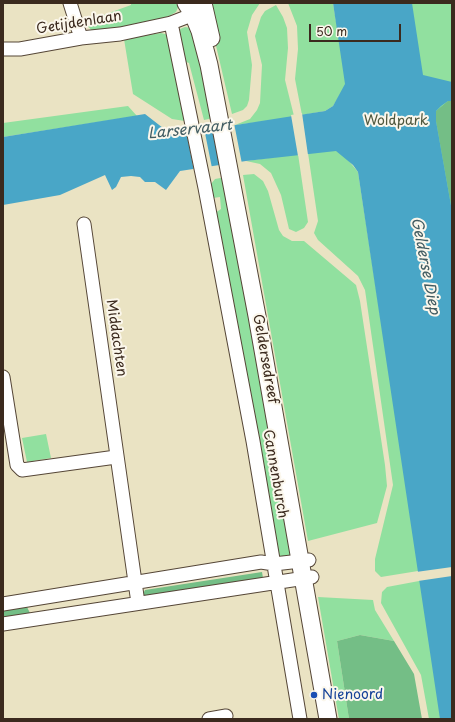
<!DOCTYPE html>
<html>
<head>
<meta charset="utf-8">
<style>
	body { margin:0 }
	#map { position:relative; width:455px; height:722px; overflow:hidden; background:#eae3c3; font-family:"Playpen Sans",sans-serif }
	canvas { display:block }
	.frame { position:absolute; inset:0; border:4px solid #3b2a1e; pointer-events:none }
	.scale { position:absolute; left:309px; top:24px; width:92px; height:18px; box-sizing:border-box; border:2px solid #3b2a1e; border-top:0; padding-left:5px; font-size:12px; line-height:14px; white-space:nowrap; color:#3b2a1e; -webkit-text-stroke:3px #fbf7ec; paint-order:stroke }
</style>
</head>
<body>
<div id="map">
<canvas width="455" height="722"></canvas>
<div class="frame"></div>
<div class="scale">50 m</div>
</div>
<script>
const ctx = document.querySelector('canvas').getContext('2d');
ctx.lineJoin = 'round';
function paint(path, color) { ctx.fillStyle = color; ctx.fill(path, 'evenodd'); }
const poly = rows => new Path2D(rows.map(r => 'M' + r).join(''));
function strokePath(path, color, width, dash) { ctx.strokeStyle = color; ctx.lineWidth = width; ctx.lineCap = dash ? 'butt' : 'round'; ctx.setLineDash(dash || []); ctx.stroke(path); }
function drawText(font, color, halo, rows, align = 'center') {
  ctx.font = font + ' "Playpen Sans",sans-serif'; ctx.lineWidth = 4; ctx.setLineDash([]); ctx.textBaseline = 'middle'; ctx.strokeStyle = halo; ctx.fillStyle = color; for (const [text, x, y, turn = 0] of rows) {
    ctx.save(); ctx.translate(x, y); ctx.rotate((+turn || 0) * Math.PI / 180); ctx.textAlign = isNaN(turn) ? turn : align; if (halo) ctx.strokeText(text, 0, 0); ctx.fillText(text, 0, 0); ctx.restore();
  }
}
paint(poly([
	[131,3,180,3,176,12,169,16,142,24,94,33,84,22,131,5],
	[206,3,260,3,252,15,247,32,252,65,249,100,247,106,243,110,232,114],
	[288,3,333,3,337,28,334,3,452,3,452,520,360,165,342,147,267,121,235,125,250,119,257,110,260,103,262,65,255,36,261,17,265,11,276,5,283,17,287,28,288,48,285,80,294,116,326,114,346,95,340,95,333,106,325,111,302,115,295,79,298,49,297,26],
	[185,27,191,28,198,33,213,118,204,120,189,63,186,62,180,33,180,29],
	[161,33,169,35,185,121,172,119,133,94,124,39],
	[128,106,137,116,3,137,3,123],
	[336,150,344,155,358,172,390,379,452,719,429,719,421,675,381,603,382,592,387,587,419,581,418,571,381,577,375,571,375,559,393,485,365,290,358,276,318,240,314,233,318,221,308,153],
	[298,154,308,222,304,228,296,232,289,229,281,195,271,173,260,164,246,161],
	[254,174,263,181,268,191,279,230,283,236,292,241,304,241,356,285,360,301,385,465,387,486,377,523,308,541,243,175],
	[226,177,298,555,279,558,215,213,221,209,220,197,213,198,211,184,215,179],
	[46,434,51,458,27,462,22,438],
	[318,597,373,600,375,610,394,641,360,635,337,641,349,719,339,719]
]), '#91e09f');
paint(poly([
	[448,101,452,101,452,211,436,121,436,111],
	[262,572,263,578,262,580,147,598,143,594,145,590],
	[27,607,30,613,28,616,3,619,3,611],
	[360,635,394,641,414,674,422,719,349,719,337,641]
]), '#74be86');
paint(poly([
	[333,3,412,3,423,75,452,82,452,101,448,101,441,106,436,111,436,121,452,211,452,719,440,719,358,172,353,165,336,151,246,161,180,171,166,190,155,182,145,182,140,177,131,176,121,177,116,187,112,190,105,175,60,195,3,205,3,137,145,114,172,135,325,111,333,106,345,84]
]), '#49a6c7');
paint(poly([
	[302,113,308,155,298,156,291,115],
	[234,123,242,164,223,166,227,124],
	[204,128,212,168,194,171,186,130],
	[452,567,452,576,418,581,416,572]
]), '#eae3c3');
const minor = poly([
	[70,3,81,38],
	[171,23,205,188,253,441,300,719],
	[3,49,20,49,81,38,120,34,171,23,202,11],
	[84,224,138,603],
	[3,377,17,465,22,470,116,457],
	[3,604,261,562,274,564,309,560],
	[3,624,312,577],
	[209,719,226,716]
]);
const major = poly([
	[186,3,193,14,200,31,209,65,257,316,328,719],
	[203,3,211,38]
]);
strokePath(minor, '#554637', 15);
strokePath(major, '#554637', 19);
strokePath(minor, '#fff', 13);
strokePath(major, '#fff', 17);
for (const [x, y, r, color] of [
	[314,695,4,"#1a4fb4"]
]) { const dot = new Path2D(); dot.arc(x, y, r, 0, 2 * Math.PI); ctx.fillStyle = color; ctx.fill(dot); strokePath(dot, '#fbf7ec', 1.5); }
drawText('14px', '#3b2a1e', '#fbf7ec', [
	["Getijdenlaan",79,23,-9],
	["Middachten",116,338,82],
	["Geldersedreef",265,359,80],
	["Cannenburch",275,474,80]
]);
drawText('14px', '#50583e', '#fbf7ec', [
	["Woldpark",396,121]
]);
drawText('14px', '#164399', '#fbf7ec', [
	["Nienoord",322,695]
], 'left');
drawText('italic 15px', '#415c62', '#fbf7ec', [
	["Larservaart",190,130,-6],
	["Gelderse Diep",425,266,79]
]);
</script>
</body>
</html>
